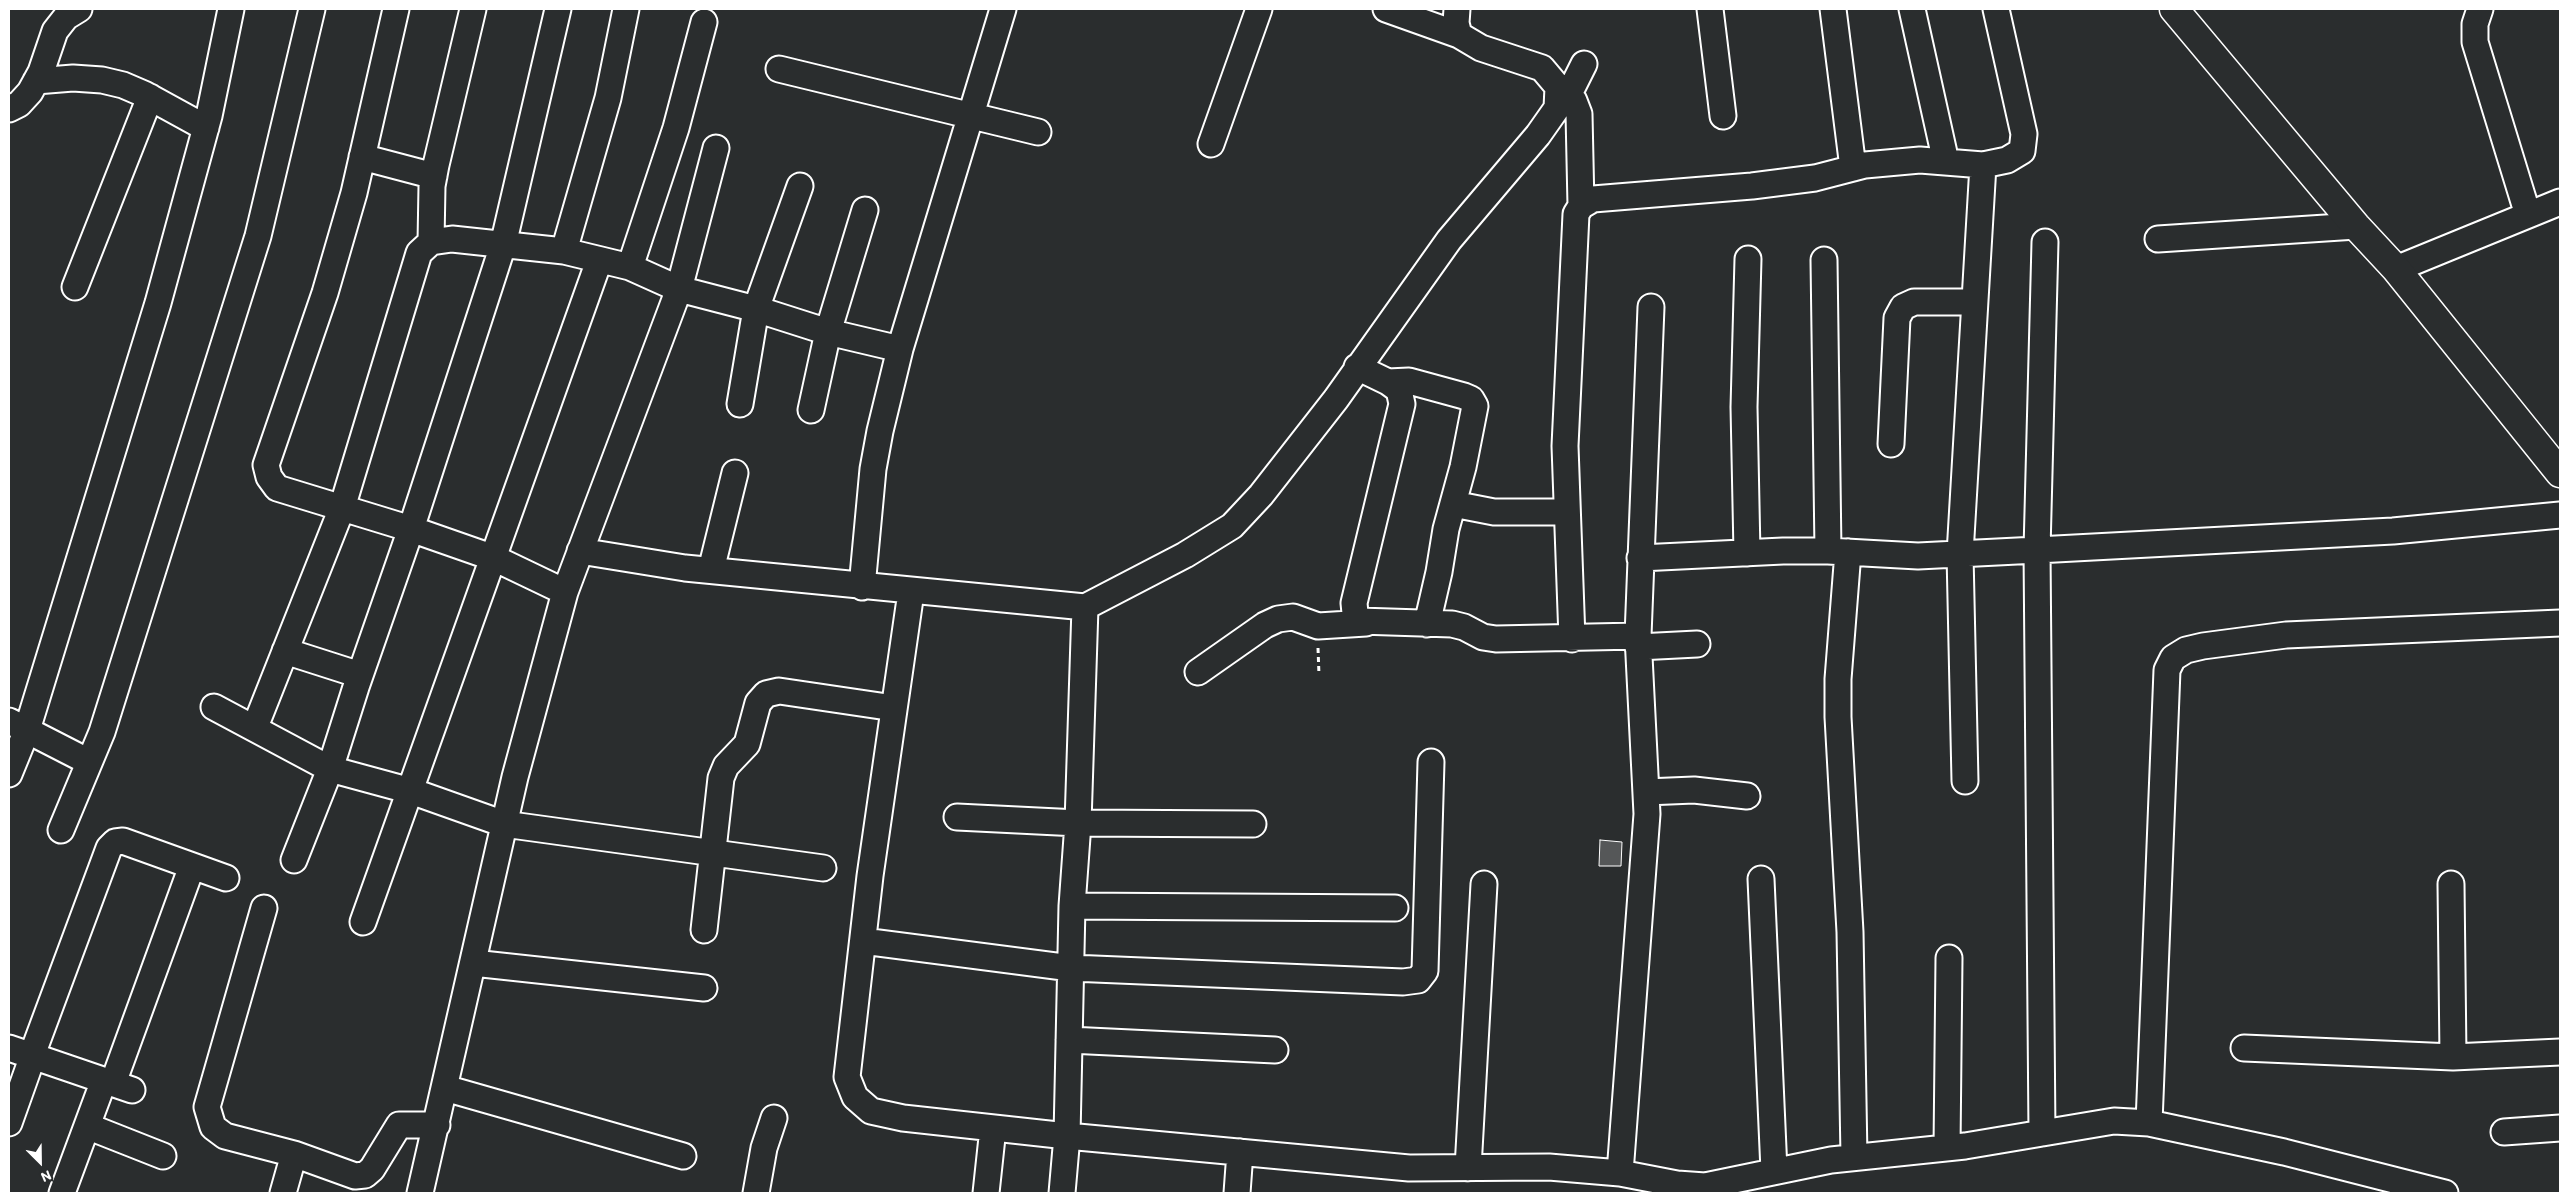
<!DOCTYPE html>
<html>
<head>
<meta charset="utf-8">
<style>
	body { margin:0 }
	#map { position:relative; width:2569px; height:1202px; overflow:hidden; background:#2a2d2e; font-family:Itim,sans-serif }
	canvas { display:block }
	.frame { position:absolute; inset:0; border:10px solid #fff; pointer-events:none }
	.north { position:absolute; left:15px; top:1137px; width:50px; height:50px; -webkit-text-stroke:4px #2a2d2e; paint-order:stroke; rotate:157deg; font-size:14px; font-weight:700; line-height:20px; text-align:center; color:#fff }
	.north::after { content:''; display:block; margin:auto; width:18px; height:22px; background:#fff; clip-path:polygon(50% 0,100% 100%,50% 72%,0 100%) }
</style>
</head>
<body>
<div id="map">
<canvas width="2569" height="1202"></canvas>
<div class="frame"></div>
<div class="north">N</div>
</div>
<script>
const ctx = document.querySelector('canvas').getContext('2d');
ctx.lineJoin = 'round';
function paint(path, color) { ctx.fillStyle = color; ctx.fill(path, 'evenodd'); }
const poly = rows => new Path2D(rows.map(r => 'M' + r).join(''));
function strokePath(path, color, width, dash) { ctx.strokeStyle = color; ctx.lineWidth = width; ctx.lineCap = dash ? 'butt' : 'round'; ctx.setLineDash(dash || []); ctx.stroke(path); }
const building = poly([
	[1600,840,1622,842,1621,866,1599,866,1600,840]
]);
paint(building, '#555758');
strokePath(building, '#fff', 1);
const minor = poly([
	[396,9,354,193,325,293,266,465,269,477,277,488,411,529,494,558,565,592],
	[1386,9,1459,35],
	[1710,9,1723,116],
	[1833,9,1853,168],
	[1912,9,1946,162],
	[2480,9,2475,24,2475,42,2528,215],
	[779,69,1038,132],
	[36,81,73,78,102,80,123,85,144,94,206,128],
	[1558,87,1574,101,1579,114,1581,206],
	[1568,96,1584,64],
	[9,109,19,104,30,92,41,72,55,31,66,17,79,9],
	[1211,144,1259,9],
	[362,157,434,176],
	[2158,239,2356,226],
	[431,242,432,186,436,165,473,9],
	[564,251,608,98,626,9],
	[1824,260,1828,551],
	[630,267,676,128,704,22],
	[2396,269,2560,202],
	[75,287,150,97],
	[1357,367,1388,382,1399,390,1402,404,1354,603,1355,613,1359,621,1452,624,1464,627,1483,637,1496,639,1638,636],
	[1388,382,1409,381,1464,396,1471,399,1475,406,1463,467,1446,529,1439,572,1427,624],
	[740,404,756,309,800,186],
	[811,410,828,332,865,210],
	[1891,444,1897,318,1903,307,1914,302,1974,302],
	[1453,504,1494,512,1567,512],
	[580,551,685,568,1085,607,1185,555,1232,526,1261,495,1336,399,1449,240,1538,135,1557,108,1558,87,1542,68,1481,48,1459,35,1456,23,1457,9],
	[1848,552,1838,679,1838,717,1850,932,1854,1157],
	[1747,553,1744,407,1748,259],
	[1640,558,1783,551,1828,551,1918,556,2037,550,2393,531,2560,515],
	[711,570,735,473],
	[862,587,873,469,880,431,900,349,1003,9],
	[911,592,870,876,847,1077,855,1097,871,1111,903,1118,1067,1136,1409,1168,1549,1167,1620,1173,1677,1184,1705,1186,1831,1160,1965,1146,2114,1121,2149,1123,2284,1152,2445,1193],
	[1572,639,1565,446,1576,214,1581,206,1593,199,1752,186,1815,178,1865,165,1920,160,1983,165,2007,160,2022,151,2024,134,1996,9],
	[1638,647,1697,644],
	[285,651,360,675],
	[1198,672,1265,625,1278,619,1293,617,1318,626,1366,623],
	[214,707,330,769,411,791,504,824,823,868],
	[9,721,89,762],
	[255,727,342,508,419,253,431,242,452,239,564,251,630,267,679,289,756,309,828,332,900,349],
	[9,774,27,730,158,303,209,116,231,9],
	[1965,781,1960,554,1983,165],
	[1646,792,1694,790,1747,796],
	[957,817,1078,823,1253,824],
	[61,830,102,732,258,236,312,9],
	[294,860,330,769,356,687,411,529,503,245,558,9],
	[1761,879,1774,1171],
	[2451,884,2453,1057],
	[1072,906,1395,908],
	[264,908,207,1107,213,1127,225,1136,294,1154,355,1176,365,1175,372,1169,399,1125,437,1125],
	[363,922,599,261],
	[704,930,721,778,726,766,747,744,758,703,766,694,779,691,894,708],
	[863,941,1071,968,1403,982,1418,980,1425,971,1431,762],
	[473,963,704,988],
	[1069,1040,1275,1050],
	[9,1048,132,1090],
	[2244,1048,2453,1057,2560,1052],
	[113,1083,192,866],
	[445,1088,683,1156],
	[9,1123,30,1064,32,1055,109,848,115,842,123,841,226,878],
	[2149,1123,2167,670,2173,658,2186,650,2203,646,2286,635,2560,623],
	[87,1126,163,1156],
	[2504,1132,2560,1128],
	[2042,1133,2037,550,2045,242],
	[1947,1148,1949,958],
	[1468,1168,1484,884],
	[1620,1173,1647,814,1638,636,1651,307],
	[62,1193,104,1080],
	[283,1193,294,1154],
	[420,1193,515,777,565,592,679,289,716,148],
	[756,1193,764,1148,774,1118],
	[986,1193,993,1128],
	[1062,1193,1067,1136,1072,906,1078,823,1085,607],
	[1237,1193,1240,1152]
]);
const tertiary = poly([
	[2174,9,2356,226,2396,269,2560,473]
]);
strokePath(minor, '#fff', 29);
strokePath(tertiary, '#fff', 31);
strokePath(poly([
	[1318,648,1319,675]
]), '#fff', 3, [5, 4]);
strokePath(minor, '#2a2d2e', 25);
strokePath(tertiary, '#2a2d2e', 28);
</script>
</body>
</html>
